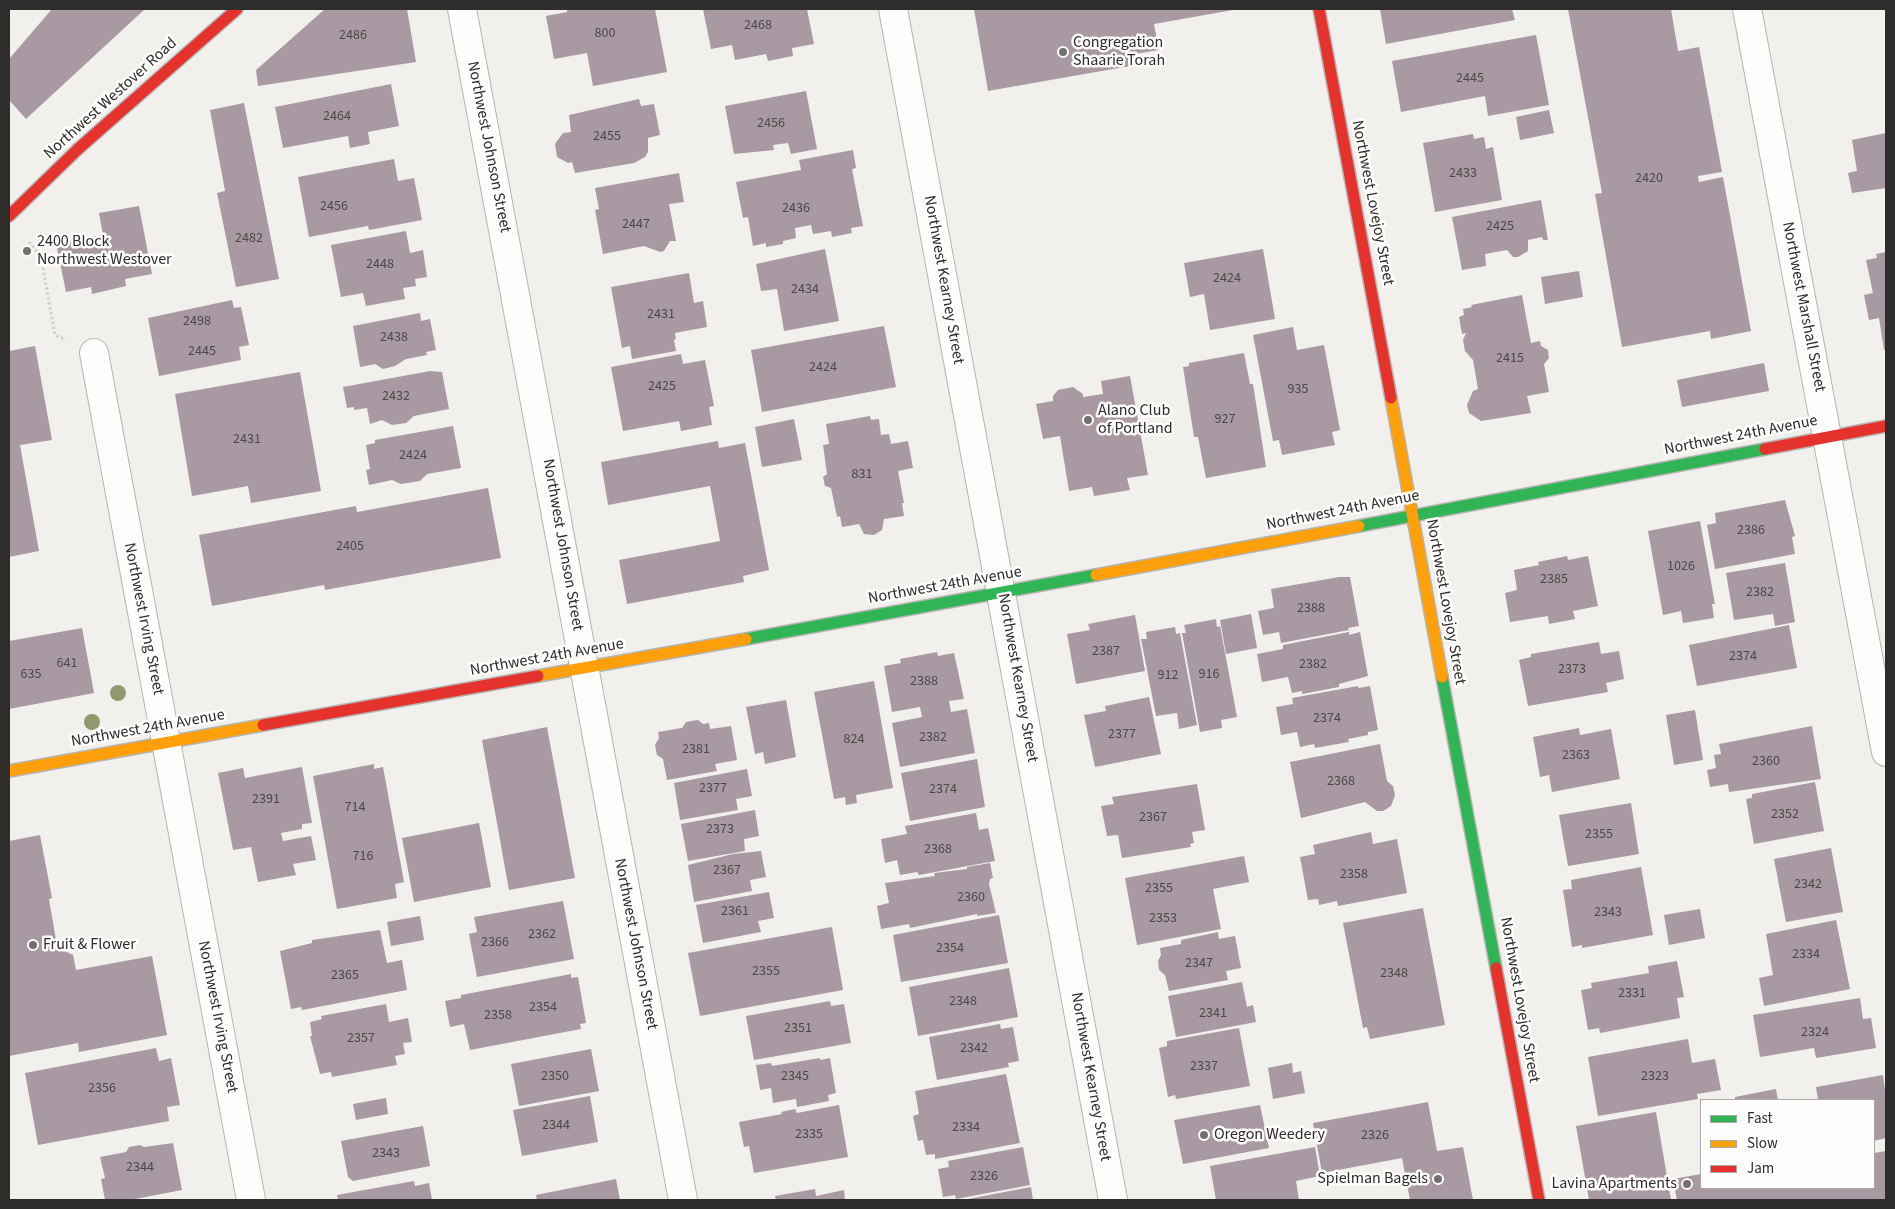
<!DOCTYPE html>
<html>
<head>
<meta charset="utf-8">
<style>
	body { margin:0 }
	#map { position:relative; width:1895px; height:1209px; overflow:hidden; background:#f2f0ed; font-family:"Source Sans 3",sans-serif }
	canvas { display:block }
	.frame { position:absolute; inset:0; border:10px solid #2e2d2b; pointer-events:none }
	.legend { position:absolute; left:1700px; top:1099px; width:175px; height:90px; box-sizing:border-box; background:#fffefd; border:1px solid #abaaa9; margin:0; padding:6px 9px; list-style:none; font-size:15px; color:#2e2d2b }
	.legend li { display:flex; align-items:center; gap:10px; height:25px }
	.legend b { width:25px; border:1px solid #abaaa9 }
</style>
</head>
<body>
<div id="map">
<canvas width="1895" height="1209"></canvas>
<div class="frame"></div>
<ul class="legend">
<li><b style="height:6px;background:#30b455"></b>Fast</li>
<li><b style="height:6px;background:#ff9f0a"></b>Slow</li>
<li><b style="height:6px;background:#e5322d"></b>Jam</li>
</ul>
</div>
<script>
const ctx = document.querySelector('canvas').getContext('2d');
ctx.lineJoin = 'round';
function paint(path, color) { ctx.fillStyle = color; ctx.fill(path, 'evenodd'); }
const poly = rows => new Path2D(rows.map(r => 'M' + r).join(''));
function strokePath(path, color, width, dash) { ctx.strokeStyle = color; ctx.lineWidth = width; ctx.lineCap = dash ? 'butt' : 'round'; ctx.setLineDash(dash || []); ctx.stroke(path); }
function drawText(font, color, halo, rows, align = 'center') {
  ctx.font = font + ' "Source Sans 3",sans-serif'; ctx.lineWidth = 5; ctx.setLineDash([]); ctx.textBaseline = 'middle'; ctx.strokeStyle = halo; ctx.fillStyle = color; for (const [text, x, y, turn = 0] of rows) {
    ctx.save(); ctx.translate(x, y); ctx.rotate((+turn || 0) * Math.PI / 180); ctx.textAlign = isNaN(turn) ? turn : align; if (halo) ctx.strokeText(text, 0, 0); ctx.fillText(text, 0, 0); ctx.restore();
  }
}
paint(poly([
	[52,9,145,9,26,119,9,100,9,59],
	[325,9,407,9,416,62,258,86,256,70],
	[567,9,655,9,667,72,593,86,587,53,554,59,546,16,567,12],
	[703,9,807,9,814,44,792,48,793,56,768,61,766,54,735,60,732,45,711,49],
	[974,9,1233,9,1233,10,1154,24,1159,50,1128,55,1130,66,988,91],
	[1380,9,1512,9,1515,20,1386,44],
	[1568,9,1671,9,1678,51,1699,47,1722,172,1698,176,1699,182,1723,177,1751,331,1711,339,1710,331,1622,347,1595,194,1602,193],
	[1536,35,1549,105,1488,116,1485,96,1401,112,1392,61],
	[391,84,399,126,368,132,370,144,350,148,348,136,283,148,275,107],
	[806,91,817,149,791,154,788,143,773,145,774,150,734,154,725,106],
	[639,99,641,106,654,104,660,135,648,138,648,152,645,157,634,163,575,173,572,162,568,163,557,157,555,144,563,133,571,132,569,115],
	[244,103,279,279,236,287,217,193,225,191,210,110],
	[1549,110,1554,133,1520,140,1516,117],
	[1886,133,1886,188,1852,193,1848,173,1857,171,1852,140],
	[1473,134,1474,139,1484,137,1486,149,1493,147,1502,200,1435,212,1423,143],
	[853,150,856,168,852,169,863,226,851,228,852,233,832,237,831,231,813,234,811,225,795,228,796,238,783,241,783,244,766,247,766,243,753,246,748,217,743,218,736,182,801,170,799,160],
	[394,159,398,181,414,178,422,220,369,230,368,226,309,237,298,177],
	[679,173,684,202,669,204,676,241,670,241,664,251,660,252,644,246,603,254,595,210,599,209,595,188],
	[1541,200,1548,240,1543,240,1542,237,1528,240,1528,251,1518,257,1513,257,1507,250,1485,254,1486,266,1462,270,1452,217],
	[139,206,152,274,125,279,126,286,92,294,91,287,66,292,56,243,103,235,99,213],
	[406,231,410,253,423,250,427,277,415,279,416,286,403,288,405,299,366,306,363,293,341,297,331,245],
	[825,249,839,321,784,331,777,289,761,291,756,264],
	[1263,249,1275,319,1210,330,1204,294,1190,297,1184,263],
	[1886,252,1886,350,1884,350,1879,318,1869,320,1864,295,1873,293,1866,260,1877,258,1876,254],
	[1579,271,1583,297,1545,304,1541,277],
	[689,273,694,303,703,301,707,327,675,333,676,339,674,340,676,351,632,359,630,346,622,348,611,287],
	[1522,295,1531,343,1540,341,1541,346,1548,350,1549,358,1544,364,1549,392,1527,396,1531,413,1481,421,1469,413,1467,405,1473,391,1478,389,1473,360,1465,351,1463,340,1466,333,1462,334,1459,317,1464,315,1463,309,1472,307,1471,305],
	[232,300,234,308,241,307,249,345,239,347,241,360,159,376,148,318],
	[420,313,421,321,430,319,436,350,426,352,427,355,406,359,395,366,383,369,375,364,360,367,353,326],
	[884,326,896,387,762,412,751,350],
	[1293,327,1297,350,1324,345,1340,430,1332,432,1335,445,1282,455,1279,440,1273,441,1253,335],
	[35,346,52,440,20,445,39,551,9,557,9,351],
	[1244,353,1250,384,1253,384,1266,467,1206,478,1198,437,1194,437,1183,367,1189,366,1189,363],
	[681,354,683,364,705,360,714,406,709,407,712,425,681,431,679,421,623,431,611,367],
	[1764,363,1769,391,1682,407,1677,380],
	[430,371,442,372,449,409,414,416,406,423,392,425,382,420,370,424,367,408,354,410,354,407,347,408,343,387],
	[300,372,321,491,251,503,248,486,192,496,175,394],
	[1130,376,1148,475,1127,478,1130,490,1094,496,1092,487,1069,491,1060,436,1043,439,1036,404,1053,401,1053,396,1058,390,1073,387,1083,394,1083,397,1103,394,1101,381],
	[870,416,871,420,879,419,881,435,889,434,891,444,908,441,913,468,898,471,904,503,902,503,904,516,884,519,882,530,874,535,864,534,859,524,842,527,840,516,837,517,831,488,825,486,823,477,827,474,823,445,829,444,826,424],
	[794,419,802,460,762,467,755,427],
	[453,426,461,468,427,474,420,481,401,484,392,480,369,485,366,470,370,469,366,445,375,443,375,440],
	[718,441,719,448,745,443,769,570,743,576,744,582,627,604,619,560,720,541,710,486,608,505,601,462],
	[488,488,501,558,325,590,324,585,212,606,199,535,356,506,357,512],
	[1785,500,1795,536,1792,537,1795,554,1715,569,1707,525,1716,523,1715,513],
	[1700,521,1715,604,1712,604,1714,618,1683,623,1681,611,1663,615,1648,531],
	[1567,556,1568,560,1588,556,1598,606,1573,611,1575,619,1549,624,1548,616,1510,622,1505,593,1517,590,1514,570,1539,565,1538,562],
	[1785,563,1795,622,1775,626,1773,614,1734,620,1726,573],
	[1339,577,1350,577,1359,626,1348,628,1349,630,1281,643,1279,632,1263,635,1258,611,1274,608,1271,589],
	[1251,614,1257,648,1226,654,1220,620],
	[1135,615,1145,671,1076,684,1067,634,1090,630,1088,624],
	[1216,619,1217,627,1220,626,1237,717,1221,720,1222,728,1200,732,1182,633,1186,633,1184,625],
	[1789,625,1797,668,1697,686,1689,645],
	[1175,627,1176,634,1180,633,1197,725,1179,729,1177,713,1156,716,1141,639,1147,639,1146,632],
	[82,628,94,693,9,709,9,641],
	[1349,632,1349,635,1360,632,1368,676,1339,684,1339,687,1302,694,1302,691,1292,693,1288,677,1262,682,1257,654,1283,649,1283,645],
	[1599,642,1601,654,1619,651,1624,679,1606,683,1608,692,1528,706,1519,660,1531,657,1531,654],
	[937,652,938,656,954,653,964,699,949,701,951,712,967,709,975,753,900,767,892,723,922,717,920,707,892,712,884,666,901,663,900,659],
	[874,681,893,788,856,795,857,803,846,805,845,797,834,799,814,692],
	[1358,686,1358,688,1370,686,1378,730,1368,732,1368,735,1348,739,1349,742,1315,748,1314,744,1300,747,1297,732,1281,735,1276,707,1293,704,1292,698],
	[1149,697,1161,754,1095,767,1084,715,1106,711,1105,706],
	[786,700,796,757,765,764,763,752,755,754,746,707],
	[1695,710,1703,760,1674,765,1666,715],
	[698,720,703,724,709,723,710,729,731,726,737,760,715,764,717,771,667,780,663,759,657,755,655,745,659,738,658,732,682,728,686,722],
	[1812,726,1821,779,1729,792,1728,784,1710,787,1707,770,1716,768,1714,755,1721,754,1719,744],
	[547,727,575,878,509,890,482,740],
	[1579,728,1580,735,1611,729,1620,779,1552,792,1549,775,1540,777,1533,737],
	[1380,744,1387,781,1393,786,1395,795,1391,806,1383,811,1377,811,1365,802,1301,818,1290,762],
	[977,759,985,807,910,821,901,773],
	[374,764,374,769,383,767,404,882,395,884,397,898,337,909,313,776],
	[302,767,312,823,302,824,302,829,281,833,283,841,311,836,316,860,293,864,296,875,258,882,251,847,233,850,218,773,243,768,245,778],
	[747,769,752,796,736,799,738,810,680,820,674,783],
	[1815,782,1824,831,1754,844,1746,799,1752,798,1752,794],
	[1197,784,1205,830,1192,832,1194,843,1190,844,1191,847,1122,858,1118,835,1107,836,1101,806,1114,804,1112,797],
	[1631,803,1639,854,1568,866,1559,815],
	[755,810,759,836,744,839,745,851,688,861,681,824],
	[976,813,979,830,988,828,995,861,919,875,917,872,900,875,897,860,885,863,881,839,907,834,905,826],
	[479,823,491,887,414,902,402,838],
	[1371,832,1373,844,1397,839,1407,893,1338,906,1337,901,1319,905,1318,899,1308,900,1300,857,1315,854,1313,845],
	[40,835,52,898,49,899,57,946,61,945,61,949,73,955,76,970,152,956,167,1035,79,1052,78,1043,9,1056,9,841],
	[1831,848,1843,912,1786,922,1774,859],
	[761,851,766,877,750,880,752,891,694,902,688,865,733,854],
	[1244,856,1249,882,1213,889,1221,929,1137,945,1125,878],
	[990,863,993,878,990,879,989,884,996,913,977,916,977,914,910,928,909,924,881,929,877,906,889,903,885,883,935,876,934,873,967,869,967,867],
	[1641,867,1653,935,1582,948,1582,945,1572,947,1563,890,1572,889,1571,880],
	[769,892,774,918,758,921,761,932,703,943,696,905],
	[563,901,574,959,477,977,469,934,477,932,474,917],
	[1423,908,1445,1025,1370,1039,1367,1027,1363,1028,1343,923],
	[1700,909,1705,938,1669,945,1664,915],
	[999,915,1008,963,901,982,893,935],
	[420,916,424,940,391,946,387,922],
	[1836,920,1850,989,1764,1006,1759,978,1773,975,1766,934],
	[832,927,843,990,700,1016,688,953],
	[380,930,387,963,402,960,407,990,302,1010,301,1007,291,1009,280,951,312,943,312,940],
	[1218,932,1219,939,1235,936,1241,968,1226,971,1228,980,1169,991,1165,975,1159,970,1158,961,1161,955,1160,948,1181,944,1181,940],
	[1677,961,1684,997,1677,998,1680,1018,1600,1033,1599,1028,1588,1030,1581,990,1592,988,1591,983,1649,973,1648,966],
	[1009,968,1018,1017,918,1036,909,987],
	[571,974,571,978,578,977,586,1023,580,1024,581,1029,470,1050,464,1024,450,1027,445,1001,461,998,461,995],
	[1242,982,1247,1007,1253,1005,1256,1022,1176,1037,1168,996],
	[1860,998,1863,1019,1871,1018,1876,1048,1816,1058,1814,1048,1760,1057,1753,1015],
	[830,1001,831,1006,844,1004,851,1043,754,1060,746,1016],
	[386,1004,389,1022,408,1018,412,1042,403,1043,405,1054,395,1056,397,1065,332,1077,331,1072,320,1074,310,1036,312,1036,310,1022,322,1019,321,1016],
	[1000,1024,1001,1029,1013,1027,1019,1061,1008,1063,1009,1067,937,1080,929,1037],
	[1239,1028,1250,1086,1176,1099,1175,1095,1168,1097,1159,1048,1167,1046,1167,1041],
	[1688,1039,1692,1063,1715,1059,1721,1090,1697,1094,1698,1099,1598,1116,1588,1057],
	[156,1048,159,1061,171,1058,180,1105,167,1107,169,1121,38,1145,25,1073],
	[591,1049,599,1091,519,1106,511,1064],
	[820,1058,820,1060,830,1058,836,1093,828,1095,829,1101,797,1107,796,1099,773,1103,771,1088,760,1090,756,1065,771,1063,772,1066],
	[1292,1063,1293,1073,1301,1071,1305,1093,1273,1099,1268,1068],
	[1006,1074,1020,1143,935,1159,935,1154,926,1155,923,1140,918,1141,913,1116,919,1114,915,1091],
	[1883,1075,1886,1098,1886,1138,1874,1141,1874,1100,1818,1100,1816,1087],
	[1776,1089,1778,1100,1735,1100,1735,1097],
	[590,1096,598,1142,522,1156,513,1110],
	[386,1098,388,1114,356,1120,353,1104],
	[1428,1102,1437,1151,1463,1147,1473,1200,1410,1200,1402,1158,1322,1173,1313,1123],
	[839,1105,848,1157,754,1173,749,1146,744,1147,739,1122,782,1114,781,1112,795,1109,797,1113],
	[1260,1105,1269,1148,1183,1164,1174,1120],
	[1656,1112,1671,1200,1589,1200,1576,1126],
	[423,1126,430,1166,353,1181,348,1177,341,1141],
	[173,1143,182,1190,130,1200,105,1200,101,1179,105,1178,100,1157,126,1152,129,1147,140,1145,144,1147],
	[1023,1147,1030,1185,956,1199,955,1195,943,1197,938,1169,949,1167,948,1161],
	[1315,1147,1320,1176,1296,1181,1299,1200,1216,1200,1210,1166],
	[1886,1151,1886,1200,1677,1200,1673,1179,1701,1174,1701,1188,1874,1188,1874,1153],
	[616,1179,620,1200,537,1200,536,1195],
	[414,1181,415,1186,429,1183,432,1200,338,1200,337,1195],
	[1031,1187,1033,1200,968,1200,968,1199],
	[815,1189,816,1196,844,1190,845,1200,776,1200,775,1196]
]), '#a999a2');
const street = poly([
	[462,9,683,1200],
	[893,9,1113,1200],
	[1747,9,1886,752],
	[94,353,251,1200]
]);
const fast = poly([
	[1359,526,1765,449],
	[746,639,1096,575],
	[1442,677,1496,968]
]);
const slow = poly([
	[1391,398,1442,677],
	[1096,575,1359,526],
	[538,676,746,639],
	[9,771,263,725]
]);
const jam = poly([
	[1319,9,1391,398],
	[9,216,78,149,237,9],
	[1765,449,1886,426],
	[263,725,538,676],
	[1496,968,1539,1200]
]);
strokePath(street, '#b6b5b3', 30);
strokePath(fast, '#b6b5b3', 14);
strokePath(slow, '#b6b5b3', 14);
strokePath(jam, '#b6b5b3', 14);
strokePath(poly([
	[29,242,41,257,55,335,66,340]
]), '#d0d0ce', 3, [2.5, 2.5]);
strokePath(street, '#fdfdfc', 28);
strokePath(fast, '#30b455', 11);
strokePath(slow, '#ff9f0a', 11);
strokePath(jam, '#e5322d', 11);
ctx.fillStyle = '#93976d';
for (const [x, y] of [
	[118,693],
	[92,722]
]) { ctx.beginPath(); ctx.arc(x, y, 8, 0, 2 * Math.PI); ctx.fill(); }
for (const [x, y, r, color] of [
	[1063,52,5,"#73716f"],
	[27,251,5,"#73716f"],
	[1088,420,5,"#73716f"],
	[33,945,5,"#73716f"],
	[1204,1135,5,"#73716f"],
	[1438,1179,5,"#73716f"],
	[1687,1184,5,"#73716f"]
]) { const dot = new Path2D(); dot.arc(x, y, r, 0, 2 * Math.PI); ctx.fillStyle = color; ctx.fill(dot); strokePath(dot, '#fffefd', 2); }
drawText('14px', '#4d4849', null, [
	["2468",758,26],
	["800",605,34],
	["2486",353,36],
	["2445",1470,79],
	["2464",337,117],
	["2456",771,124],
	["2455",607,137],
	["2433",1463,174],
	["2420",1649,179],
	["2456",334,207],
	["2436",796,209],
	["2447",636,225],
	["2425",1500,227],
	["2482",249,239],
	["2448",380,265],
	["2424",1227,279],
	["2434",805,290],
	["2431",661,315],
	["2498",197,322],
	["2438",394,338],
	["2445",202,352],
	["2415",1510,359],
	["2424",823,368],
	["2425",662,387],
	["935",1298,390],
	["2432",396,397],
	["927",1225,420],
	["2431",247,440],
	["2424",413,456],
	["831",862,475],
	["2386",1751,531],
	["2405",350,547],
	["1026",1681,567],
	["2385",1554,580],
	["2382",1760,593],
	["2388",1311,609],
	["2387",1106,652],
	["2374",1743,657],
	["641",67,664],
	["2382",1313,665],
	["2373",1572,670],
	["635",31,675],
	["916",1209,675],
	["912",1168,676],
	["2388",924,682],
	["2374",1327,719],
	["2377",1122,735],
	["2382",933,738],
	["824",854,740],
	["2381",696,750],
	["2363",1576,756],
	["2360",1766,762],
	["2368",1341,782],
	["2377",713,789],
	["2374",943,790],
	["2391",266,800],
	["714",355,808],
	["2352",1785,815],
	["2367",1153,818],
	["2373",720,830],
	["2355",1599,835],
	["2368",938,850],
	["716",363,857],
	["2367",727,871],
	["2358",1354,875],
	["2342",1808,885],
	["2355",1159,889],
	["2360",971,898],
	["2361",735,912],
	["2343",1608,913],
	["2353",1163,919],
	["2362",542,935],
	["2366",495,943],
	["2354",950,949],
	["2334",1806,955],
	["2347",1199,964],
	["2355",766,972],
	["2348",1394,974],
	["2365",345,976],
	["2331",1632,994],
	["2348",963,1002],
	["2354",543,1008],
	["2341",1213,1014],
	["2358",498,1016],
	["2351",798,1029],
	["2324",1815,1033],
	["2357",361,1039],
	["2342",974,1049],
	["2337",1204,1067],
	["2350",555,1077],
	["2345",795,1077],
	["2323",1655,1077],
	["2356",102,1089],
	["2344",556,1126],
	["2334",966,1128],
	["2335",809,1135],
	["2326",1375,1136],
	["2343",386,1154],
	["2344",140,1168],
	["2326",984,1177]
]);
drawText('16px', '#2e2d2b', '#fffefd', [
	["Congregation",1073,43],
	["Shaarie Torah",1073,61],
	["2400 Block",37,242],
	["Northwest Westover",37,260],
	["Alano Club",1098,411],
	["of Portland",1098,429],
	["Fruit & Flower",43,945],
	["Oregon Weedery",1214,1135],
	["Spielman Bagels",1428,1179,"right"],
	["Lavina Apartments",1677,1184,"right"]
], 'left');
drawText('16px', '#2e2d2b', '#fffefd', [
	["Northwest Westover Road",111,99,-42],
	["Northwest Johnson Street",488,147,79],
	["Northwest Lovejoy Street",1372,203,79],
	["Northwest Kearney Street",943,280,80],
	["Northwest Marshall Street",1803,307,79],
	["Northwest 24th Avenue",1741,436,-11],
	["Northwest 24th Avenue",1343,511,-11],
	["Northwest Johnson Street",562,545,80],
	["Northwest 24th Avenue",945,586,-10],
	["Northwest Lovejoy Street",1445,602,80],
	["Northwest Irving Street",143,619,79],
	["Northwest 24th Avenue",547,658,-10],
	["Northwest Kearney Street",1017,678,80],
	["Northwest 24th Avenue",148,729,-10],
	["Northwest Johnson Street",635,944,79],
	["Northwest Lovejoy Street",1519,1000,80],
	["Northwest Irving Street",217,1017,79],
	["Northwest Kearney Street",1090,1077,80]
]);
</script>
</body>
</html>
